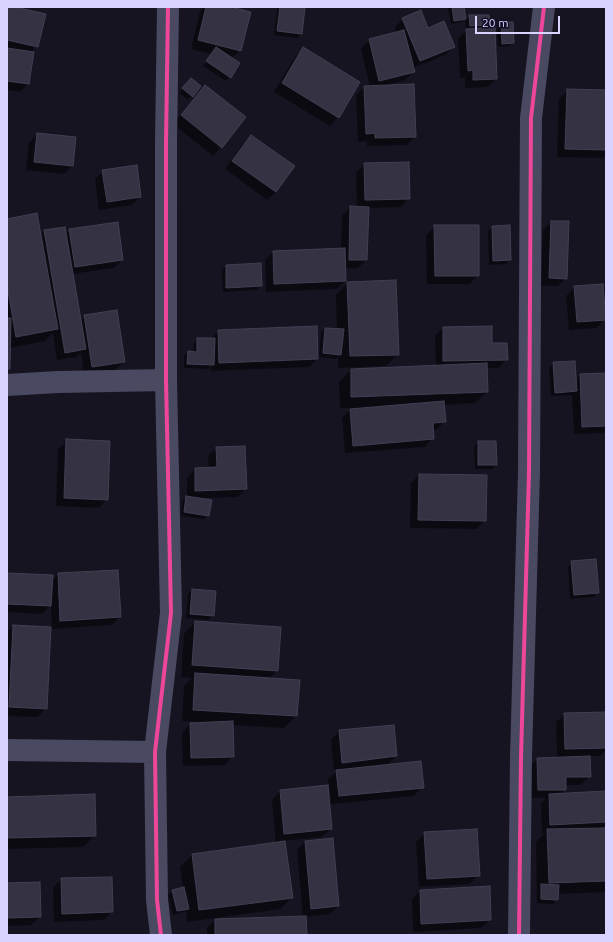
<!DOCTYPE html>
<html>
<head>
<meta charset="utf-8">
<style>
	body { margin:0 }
	#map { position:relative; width:613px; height:942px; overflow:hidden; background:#161421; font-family:Ubuntu,sans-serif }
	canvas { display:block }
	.frame { position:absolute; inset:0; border:8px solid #d9d4ff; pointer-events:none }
	.scale { position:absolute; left:475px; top:16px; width:85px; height:18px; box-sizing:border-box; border:2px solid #d9d4ff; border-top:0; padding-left:5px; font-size:12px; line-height:14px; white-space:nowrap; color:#d9d4ff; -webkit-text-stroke:3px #130f26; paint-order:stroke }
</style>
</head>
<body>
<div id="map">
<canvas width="613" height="942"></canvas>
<div class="frame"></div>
<div class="scale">20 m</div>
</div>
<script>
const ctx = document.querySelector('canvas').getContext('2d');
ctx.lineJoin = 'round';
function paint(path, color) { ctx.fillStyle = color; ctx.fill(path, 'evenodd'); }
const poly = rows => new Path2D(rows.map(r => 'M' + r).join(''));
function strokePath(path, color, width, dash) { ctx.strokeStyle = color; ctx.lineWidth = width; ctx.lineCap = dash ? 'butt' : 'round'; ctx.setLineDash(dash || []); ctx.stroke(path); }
paint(poly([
	[7,7,11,7,37,46,30,53,28,84,20,92,7,90],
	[204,7,227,7,240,50,232,59,230,77,226,81,203,66,211,54,191,49,200,11],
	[280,7,304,9,301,34,297,38,274,35,277,10],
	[450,7,463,7,466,20,469,16,489,25,484,29,496,79,488,87,465,88,465,78,460,78,458,38,466,31,465,18,461,22,451,24,448,9],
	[403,19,428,29,454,46,445,55,413,68,414,72,405,80,387,85,415,136,407,145,367,146,367,141,358,142,356,95,364,87,370,87,361,49,369,40,397,33,395,27],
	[501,23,513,42,509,46,498,47,497,27],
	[303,48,338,117,330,126,274,92,295,57],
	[187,83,200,87,188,100,179,93],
	[205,86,245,118,221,147,213,156,173,124,197,94],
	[568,90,606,91,606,155,603,158,557,157,559,99],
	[37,134,72,166,64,174,26,170,29,143],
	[251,136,294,167,276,192,267,200,225,169,243,144],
	[408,163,409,198,401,207,368,208,366,260,358,268,345,268,345,281,337,289,266,292,265,260,273,252,341,249,342,216,350,207,357,208,356,173,364,164],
	[103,171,140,197,132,205,99,210,95,179],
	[7,220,40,236,45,231,65,234,70,230,122,260,114,268,72,274,80,321,85,316,124,362,115,370,84,375,81,353,76,357,57,360,53,333,45,341,10,348,9,369,7,371],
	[551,222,566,278,558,286,541,286,543,230],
	[435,226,478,275,470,284,427,284,426,235],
	[492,227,510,260,506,264,489,265,488,231],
	[260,264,261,286,257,290,223,292,222,270,226,266],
	[348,283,398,354,386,366,338,368,338,357,336,359,319,357,321,333,325,329,337,330,336,295],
	[606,285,606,317,605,317,605,319,596,328,569,330,566,296,575,287,602,288],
	[316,327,317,359,309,367,211,371,211,366,209,369,184,368,184,356,188,352,193,353,194,343,198,339,210,339,219,331],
	[443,328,491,344,506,360,498,368,486,368,487,392,475,403,444,405,445,421,436,430,433,430,433,438,425,447,345,453,342,418,352,408,340,408,339,382,351,370,436,367,435,336],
	[553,363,575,380,580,375,606,374,606,433,574,434,572,395,551,396,549,368],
	[67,441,107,499,99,508,56,506,58,449],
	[478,442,496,465,492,469,475,469,474,447],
	[217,448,246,488,238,497,202,498,208,515,204,519,181,516,182,501,187,497,187,478,195,469,209,469,208,456],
	[419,475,485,520,477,529,410,528,411,483],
	[572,562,598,592,594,597,570,599,568,567],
	[117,571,120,616,112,625,52,629,51,605,42,614,7,612,7,574,52,581,58,574],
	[192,590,213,616,209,620,186,618,188,594],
	[195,622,280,628,277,671,269,679,299,681,296,716,284,728,232,725,233,756,225,765,183,766,182,733,190,724,197,724,197,722,182,721,184,686,192,678,181,677,184,634],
	[13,626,50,628,46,708,38,717,7,716,7,632],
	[606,713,606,750,600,756,589,756,590,776,581,785,565,785,565,789,560,794,606,792,606,825,602,829,606,829,606,892,558,894,557,900,553,904,537,903,536,842,545,833,542,833,541,803,546,798,530,798,529,767,537,759,557,758,556,722,565,714],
	[339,731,396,756,386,766,422,787,414,796,331,804,328,779,338,770,334,770,331,740],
	[327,786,331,829,322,837,284,841,292,897,280,909,187,922,186,910,184,912,173,915,168,895,173,891,183,888,180,867,192,855,276,844,272,800,280,791],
	[7,798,95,835,83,847,7,849],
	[425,833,479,875,470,884,419,887,416,842],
	[305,842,338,906,330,914,305,917,306,935,207,935,207,928,215,920,303,917,297,850],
	[61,879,112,912,104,920,54,922,53,888],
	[7,884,40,917,31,925,7,926],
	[420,891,490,920,481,928,413,932,412,899]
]), '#0007');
const building = poly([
	[7,7,15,7,46,14,38,47,7,40,7,7],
	[206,7,231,7,251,12,241,51,198,40,206,7],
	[280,7,295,7,305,8,302,34,277,31,280,7],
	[452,7,464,7,466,19,454,21,452,7],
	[421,10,428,28,444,21,455,47,420,61,402,18,421,10],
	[469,15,489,15,490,25,470,26,469,15],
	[501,22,513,22,514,43,502,44,501,22],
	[495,27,497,79,473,80,473,70,468,71,466,29,495,27],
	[404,30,415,72,379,81,369,39,404,30],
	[216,47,240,63,231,78,206,61,216,47],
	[303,47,360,82,339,118,282,83,303,47],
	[7,48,34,52,29,84,7,81,7,48],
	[191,78,201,86,193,97,182,88,191,78],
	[414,84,416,137,375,138,375,133,366,134,364,86,414,84],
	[205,85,246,117,222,148,181,115,205,85],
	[567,89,606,90,606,150,565,149,567,89],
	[37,133,76,137,73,166,34,162,37,133],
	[251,135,295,166,276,192,232,161,251,135],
	[409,162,410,199,365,200,364,163,409,162],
	[137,165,141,197,107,202,102,170,137,165],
	[350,206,369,207,367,260,349,260,350,206],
	[37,213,58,329,16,337,7,285,7,219,37,213],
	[551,221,569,221,567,279,549,278,551,221],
	[118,222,123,260,75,267,69,229,118,222],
	[434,225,479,225,479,276,435,276,434,225],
	[510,225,511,260,493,261,492,226,510,225],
	[65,227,86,349,65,353,44,230,65,227],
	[345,248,346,281,274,284,273,251,345,248],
	[261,263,262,286,226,288,226,265,261,263],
	[396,280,399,355,350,356,347,282,396,280],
	[603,284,606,320,577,322,574,286,603,284],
	[117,310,125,362,92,367,84,315,117,310],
	[7,318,11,318,10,369,7,369,7,318],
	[317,326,318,359,219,363,218,330,317,326],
	[492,326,492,343,507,343,508,360,443,361,443,327,492,326],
	[325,328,344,329,341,355,323,353,325,328],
	[197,338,215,338,214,365,187,364,188,351,197,352,197,338],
	[575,361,577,391,555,393,553,362,575,361],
	[487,363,488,392,351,397,351,369,487,363],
	[606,373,606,426,582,427,580,374,606,373],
	[444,401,446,422,433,423,434,439,353,446,350,409,444,401],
	[66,439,110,441,108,500,64,498,66,439],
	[478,441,496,441,497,465,478,465,478,441],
	[245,446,247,489,195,491,195,468,217,467,216,447,245,446],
	[419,474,487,475,486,521,418,520,419,474],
	[186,496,212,500,209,516,184,512,186,496],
	[596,559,599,593,574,595,571,561,596,559],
	[118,570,121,617,60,621,58,573,118,570],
	[7,573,53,575,51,606,7,604,7,573],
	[192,589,216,591,214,616,190,614,192,589],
	[195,621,281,627,278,671,192,665,195,621],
	[13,625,51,627,47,709,9,707,13,625],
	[195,673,300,680,297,716,193,710,195,673],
	[606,712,606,748,565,749,564,713,606,712],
	[233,721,234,757,191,758,190,723,233,721],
	[394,725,397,756,342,763,339,730,394,725],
	[590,756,591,777,566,777,566,790,538,790,537,758,590,756],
	[421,761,424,788,339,796,336,770,421,761],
	[328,785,332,829,284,834,280,790,328,785],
	[606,791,606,822,550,825,549,794,606,791],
	[95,794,96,836,7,838,7,797,95,794],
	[606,828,606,881,549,883,547,829,606,828],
	[477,829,480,876,427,879,424,832,477,829],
	[333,838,339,906,311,909,305,841,333,838],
	[285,841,293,898,199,910,192,854,285,841],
	[112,877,113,912,62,914,61,878,112,877],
	[40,882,41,917,7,918,7,883,40,882],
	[541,884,559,885,558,900,541,899,541,884],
	[490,886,491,920,421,924,420,890,490,886],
	[184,887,189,909,177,911,172,890,184,887],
	[306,916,307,935,215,935,215,919,306,916]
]);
paint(building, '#343243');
strokePath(building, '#433f54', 1);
strokePath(poly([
	[7,385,58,382,166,380],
	[7,750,155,752],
	[161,935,157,900,155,752,171,613,166,380,166,143,168,7],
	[519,935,521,757,529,472,531,118,544,7]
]), '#4a4962', 22);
strokePath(poly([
	[161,935,157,900,155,752,171,613,166,380,166,143,168,7],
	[519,935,521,757,529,472,531,118,544,7]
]), '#ed469a', 4);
</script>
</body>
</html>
